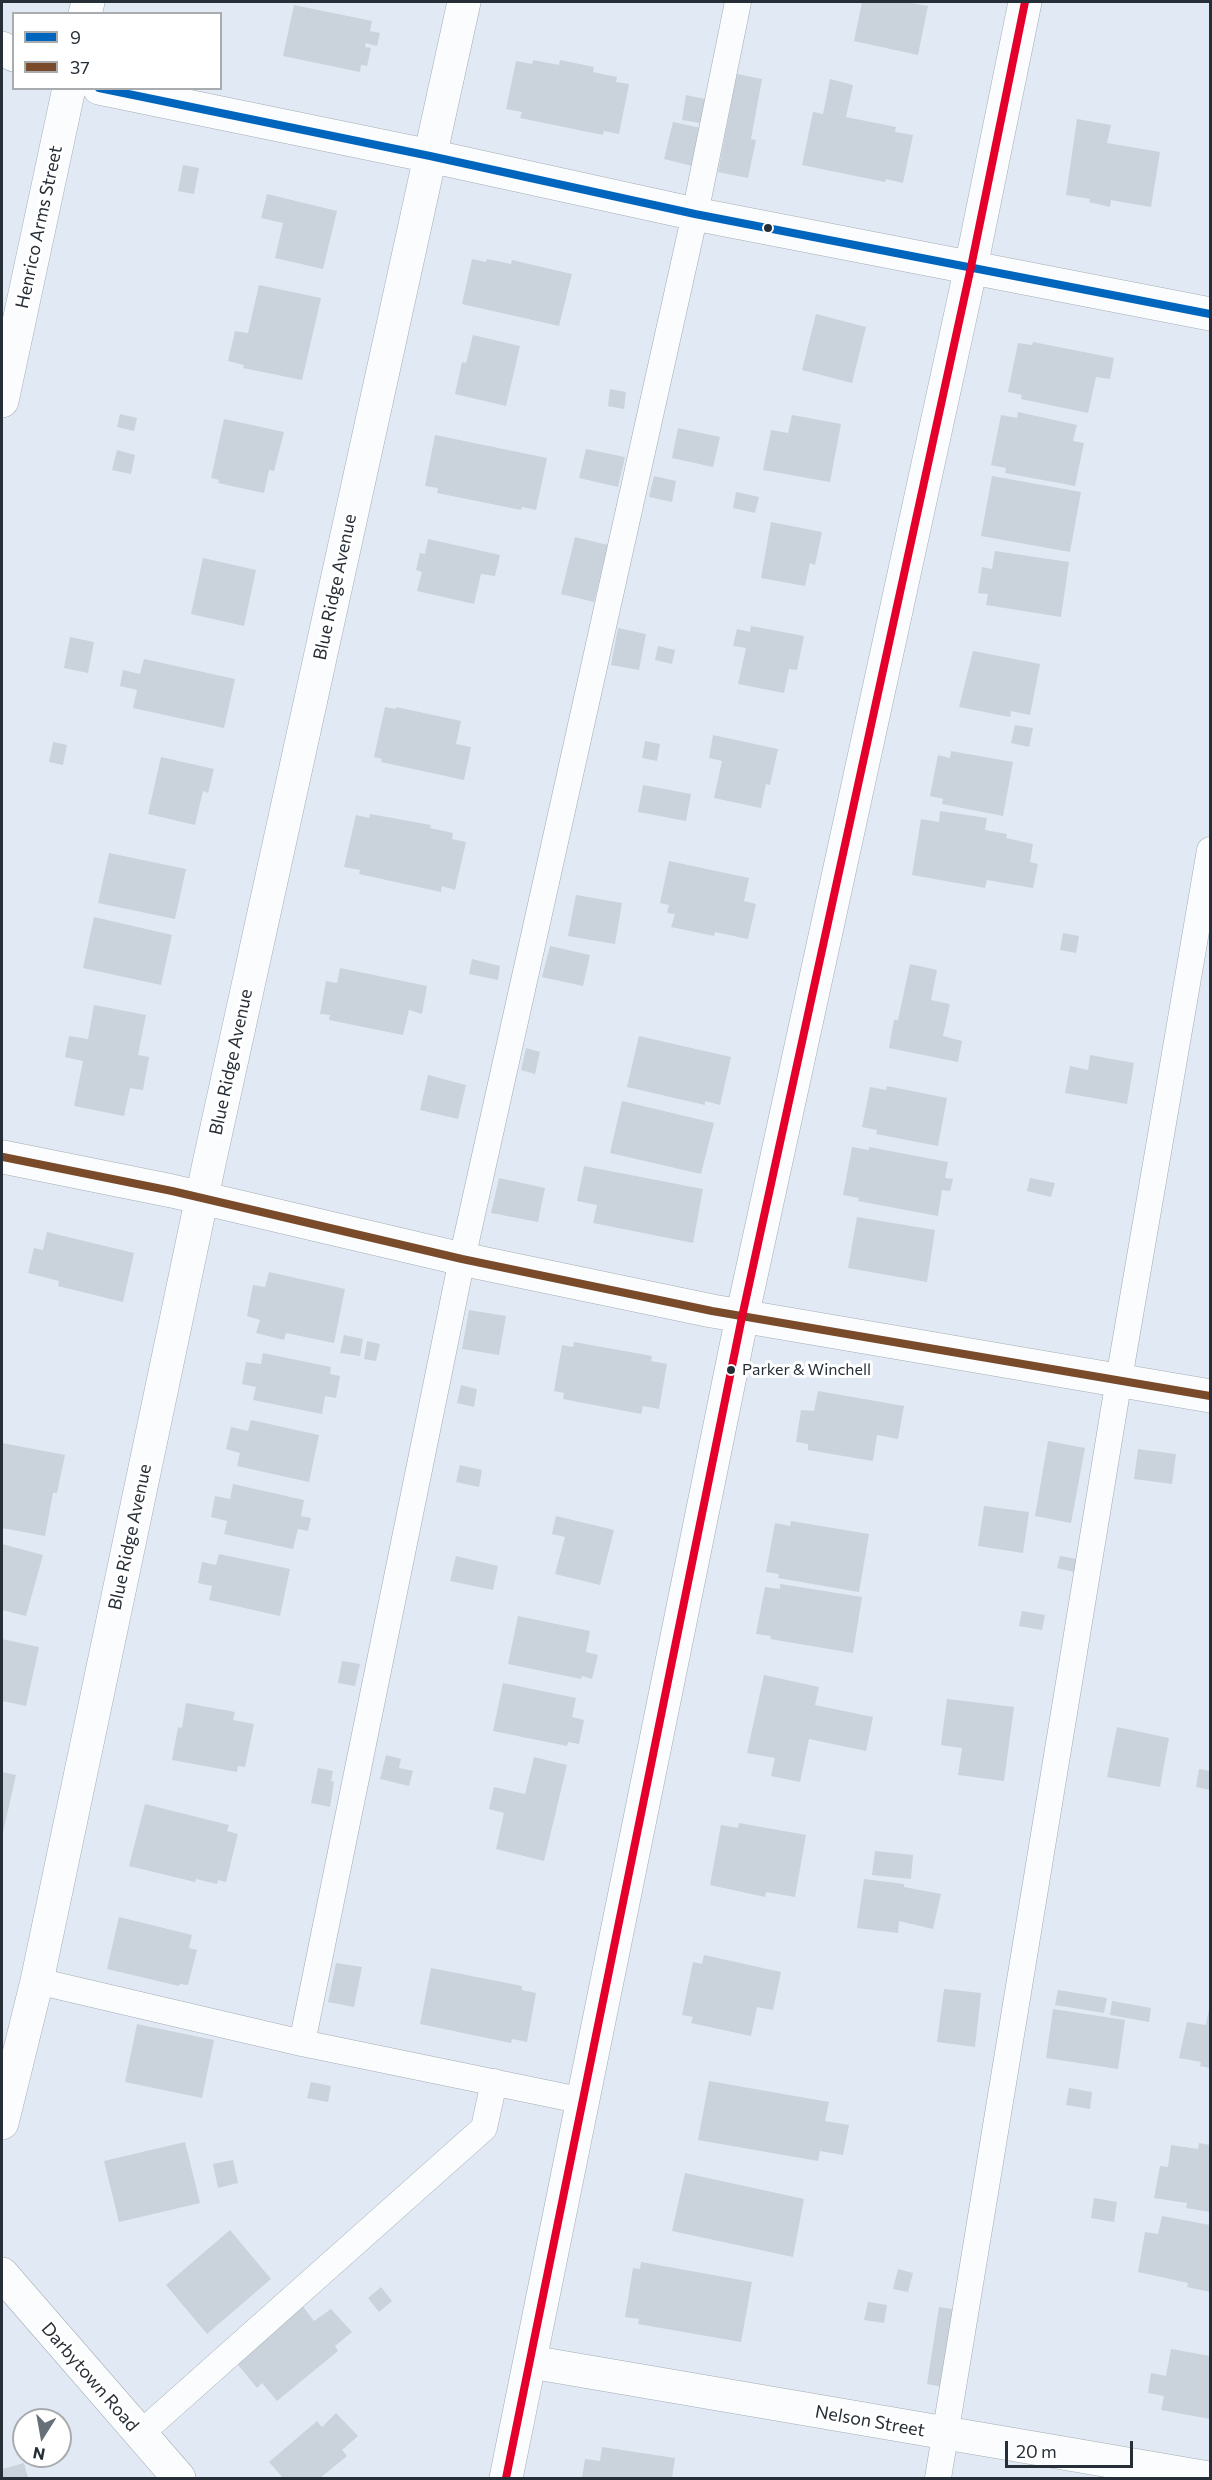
<!DOCTYPE html>
<html>
<head>
<meta charset="utf-8">
<style>
	body { margin:0 }
	#map { position:relative; width:1212px; height:2480px; overflow:hidden; background:#e1eaf4; font-family:Commissioner,sans-serif }
	canvas { display:block }
	.frame { position:absolute; inset:0; border:3px solid #262f37; pointer-events:none }
	.legend { position:absolute; left:12px; top:12px; width:210px; height:78px; box-sizing:border-box; background:#fff; border:2px solid #a8acaf; margin:0; padding:8px 10px; list-style:none; font-size:18px; color:#262f37 }
	.legend li { display:flex; align-items:center; gap:12px; height:30px }
	.legend b { width:30px; border:2px solid #a8acaf }
	.north { position:absolute; left:12px; top:2408px; width:60px; height:60px; box-sizing:border-box; background:#fff; border:2px solid #a8acaf; border-radius:50%; rotate:191deg; font-size:16px; font-weight:700; line-height:24px; text-align:center; color:#262f37 }
	.north::after { content:''; display:block; margin:auto; width:21px; height:27px; background:#677079; clip-path:polygon(50% 0,100% 100%,50% 72%,0 100%) }
	.scale { position:absolute; left:1005px; top:2441px; width:128px; height:27px; box-sizing:border-box; border:3px solid #262f37; border-top:0; padding-left:8px; font-size:18px; line-height:21px; white-space:nowrap; color:#262f37; -webkit-text-stroke:4px #fff; paint-order:stroke }
</style>
</head>
<body>
<div id="map">
<canvas width="1212" height="2480"></canvas>
<div class="frame"></div>
<ul class="legend">
<li><b style="height:8px;background:#0065bd"></b>9</li>
<li><b style="height:8px;background:#7a4b2a"></b>37</li>
</ul>
<div class="north">N</div>
<div class="scale">20 m</div>
</div>
<script>
const ctx = document.querySelector('canvas').getContext('2d');
ctx.lineJoin = 'round';
function paint(path, color) { ctx.fillStyle = color; ctx.fill(path, 'evenodd'); }
const poly = rows => new Path2D(rows.map(r => 'M' + r).join(''));
function strokePath(path, color, width, dash) { ctx.strokeStyle = color; ctx.lineWidth = width; ctx.lineCap = dash ? 'butt' : 'round'; ctx.setLineDash(dash || []); ctx.stroke(path); }
function drawText(font, color, halo, rows, align = 'center') {
  ctx.font = font + ' Commissioner,sans-serif'; ctx.lineWidth = 6; ctx.setLineDash([]); ctx.textBaseline = 'middle'; ctx.strokeStyle = halo; ctx.fillStyle = color; for (const [text, x, y, turn = 0] of rows) {
    ctx.save(); ctx.translate(x, y); ctx.rotate((+turn || 0) * Math.PI / 180); ctx.textAlign = isNaN(turn) ? turn : align; if (halo) ctx.strokeText(text, 0, 0); ctx.fillText(text, 0, 0); ctx.restore();
  }
}
paint(poly([
	[862,2,906,2,928,6,918,55,854,41],
	[294,5,372,21,370,31,380,33,377,46,366,43,365,47,371,48,367,66,361,65,360,72,283,56],
	[533,60,559,65,560,60,594,67,593,72,617,77,616,82,629,84,619,134,604,131,603,135,520,118,522,112,506,109,516,61,532,64],
	[737,74,762,79,751,139,756,140,748,178,718,172],
	[830,79,853,85,846,117,896,127,895,132,913,135,903,183,886,179,885,182,802,165,813,112,823,114],
	[686,95,705,99,700,123,682,120],
	[1077,119,1111,125,1107,143,1160,152,1151,207,1111,200,1110,207,1089,202,1090,199,1066,195],
	[673,122,701,128,692,166,664,159],
	[183,165,199,168,194,194,178,191],
	[267,194,337,211,323,269,275,258,283,223,261,218],
	[472,259,486,262,487,259,511,264,512,260,572,274,559,326,462,304],
	[259,285,321,298,302,380,243,368,244,365,228,361,235,331,248,333],
	[816,314,866,327,852,383,802,370],
	[473,335,520,346,506,406,455,394,462,362,466,363],
	[1033,342,1114,358,1110,379,1096,377,1088,413,1021,399,1022,395,1008,392,1018,343,1032,345],
	[610,389,626,392,624,409,608,406],
	[1018,412,1077,425,1073,441,1084,443,1075,486,1005,473,1006,468,991,465,1001,415,1017,418],
	[120,414,137,418,134,431,117,427],
	[792,415,841,424,830,482,763,470,771,430,788,433],
	[224,419,284,432,274,471,269,470,264,493,218,483,219,480,211,478],
	[678,428,720,437,713,467,672,458],
	[435,435,547,458,536,510,522,507,521,510,437,493,438,488,425,486],
	[586,449,625,457,618,487,579,478],
	[117,450,135,455,131,474,112,470],
	[654,476,676,481,672,502,649,497],
	[992,476,1081,492,1070,552,981,536],
	[736,492,759,497,755,513,733,508],
	[771,522,822,532,815,565,810,563,805,586,761,578],
	[575,537,608,545,594,602,561,594],
	[428,539,500,555,495,576,481,574,474,604,417,591,422,572,416,570,420,553,425,554],
	[995,551,1069,562,1061,617,986,605,988,594,978,593,982,567,992,569],
	[203,558,256,570,244,626,191,614],
	[751,626,804,636,797,670,789,669,784,693,738,684,746,648,733,646,737,629,750,632],
	[618,628,646,634,639,670,611,665],
	[70,637,94,642,88,673,64,668],
	[658,646,675,650,672,664,655,660],
	[973,651,1040,664,1030,715,1011,711,1010,717,959,707],
	[144,659,235,679,224,728,133,708,137,690,120,686,123,670,140,674],
	[385,707,396,709,396,707,461,721,456,744,471,747,464,780,381,762,382,759,374,757],
	[1015,725,1033,728,1029,747,1011,743],
	[713,735,778,749,770,785,766,784,761,808,714,798,722,761,709,758],
	[645,741,660,744,657,761,642,758],
	[53,742,67,745,63,765,49,762],
	[951,751,1013,762,1003,816,942,804,943,799,930,796,938,755,950,758],
	[161,757,214,769,208,793,203,791,195,825,148,814],
	[643,785,691,794,686,821,638,812],
	[940,811,987,818,985,830,1007,834,1006,838,1033,844,1030,862,1038,864,1033,888,987,880,985,888,912,875,921,819,939,822],
	[370,814,431,825,430,828,453,833,452,839,466,842,455,890,442,886,441,892,359,874,360,870,344,867,356,815,369,818],
	[109,853,186,869,175,919,98,903],
	[669,861,749,878,744,901,756,904,748,939,715,932,714,936,671,927,675,914,667,913,669,905,660,903],
	[576,895,622,903,615,944,568,936],
	[94,917,172,935,161,985,83,968],
	[1063,933,1079,936,1076,953,1060,950],
	[550,946,590,955,583,986,542,977],
	[472,959,500,966,498,980,469,974],
	[910,964,937,970,931,1000,950,1004,943,1036,962,1041,958,1062,889,1048,894,1020,898,1020],
	[340,968,427,986,422,1014,409,1010,403,1035,329,1020,330,1015,320,1014,326,981,337,983],
	[94,1005,146,1015,138,1055,149,1057,143,1090,130,1088,124,1116,74,1106,83,1061,65,1057,69,1036,88,1039],
	[639,1036,731,1057,720,1105,705,1101,705,1105,627,1087],
	[526,1048,540,1052,535,1074,521,1070],
	[1090,1055,1134,1063,1127,1104,1065,1093,1070,1066,1088,1070],
	[428,1075,466,1085,458,1119,420,1110],
	[887,1086,947,1098,938,1146,876,1134,877,1130,862,1127,870,1087,886,1090],
	[622,1101,714,1123,701,1174,610,1153],
	[852,1147,869,1150,869,1147,948,1162,945,1178,953,1179,950,1191,942,1190,938,1216,858,1201,859,1198,843,1195],
	[584,1166,703,1189,693,1243,593,1223,597,1205,577,1201],
	[499,1178,545,1188,538,1222,491,1213],
	[1030,1178,1055,1183,1051,1197,1027,1191],
	[857,1217,935,1230,927,1282,848,1268],
	[47,1232,134,1253,123,1302,58,1286,59,1281,28,1273,34,1248,43,1250],
	[269,1272,345,1289,334,1343,286,1333,284,1340,256,1333,260,1320,247,1316,253,1285,265,1287],
	[469,1310,506,1316,499,1355,462,1349],
	[344,1335,363,1339,360,1356,340,1353],
	[367,1341,380,1344,376,1361,364,1359],
	[574,1342,652,1356,651,1361,667,1364,659,1409,643,1406,641,1414,563,1399,564,1393,554,1391,562,1345,573,1347],
	[263,1353,331,1367,330,1374,340,1376,336,1398,325,1396,322,1414,253,1400,256,1387,242,1384,246,1362,261,1364],
	[461,1385,477,1389,474,1407,457,1403],
	[818,1391,904,1406,898,1439,877,1435,873,1461,808,1450,808,1444,796,1442,801,1410,814,1411],
	[251,1420,319,1435,309,1482,237,1466,240,1453,226,1449,231,1427,248,1431],
	[1048,1441,1085,1448,1071,1523,1035,1516],
	[2,1443,65,1455,57,1493,53,1493,45,1536,2,1528],
	[1138,1449,1176,1454,1172,1484,1134,1479],
	[460,1465,482,1470,479,1487,456,1482],
	[233,1484,304,1500,301,1516,311,1518,308,1531,298,1529,293,1549,224,1534,227,1521,211,1517,215,1496,230,1499],
	[984,1506,1029,1512,1023,1553,978,1546],
	[556,1516,614,1530,600,1585,555,1574,565,1537,552,1534],
	[791,1521,869,1534,859,1592,778,1578,779,1574,766,1572,775,1523,790,1526],
	[2,1544,43,1555,26,1616,2,1610],
	[219,1554,290,1569,280,1616,209,1600,212,1586,198,1583,202,1562,216,1565],
	[456,1556,498,1566,493,1590,450,1581],
	[1060,1556,1077,1559,1074,1572,1057,1568],
	[780,1584,862,1597,853,1653,770,1639,771,1636,756,1634,765,1587,780,1589],
	[1022,1611,1045,1615,1042,1630,1019,1626],
	[518,1616,590,1631,586,1652,598,1655,592,1679,582,1676,581,1679,508,1664],
	[2,1639,39,1647,26,1706,2,1701],
	[342,1661,360,1664,355,1686,338,1683],
	[764,1675,819,1687,815,1705,873,1717,866,1751,809,1739,800,1782,771,1776,775,1758,747,1753],
	[503,1683,576,1698,572,1717,584,1720,579,1744,568,1742,567,1746,493,1731],
	[947,1699,1014,1707,1004,1781,958,1775,962,1748,941,1745],
	[186,1703,235,1712,233,1720,254,1724,245,1767,238,1766,237,1772,172,1760,178,1727,182,1728],
	[1117,1727,1169,1738,1160,1787,1107,1777],
	[386,1755,401,1759,399,1768,413,1771,409,1786,380,1779],
	[534,1757,567,1765,544,1861,496,1849,504,1813,489,1809,494,1787,525,1794],
	[318,1768,333,1771,331,1781,334,1782,330,1807,311,1803],
	[1199,1769,1210,1771,1210,1790,1196,1787],
	[2,1772,16,1775,2,1837],
	[145,1804,229,1825,227,1831,238,1834,226,1882,218,1880,217,1884,196,1879,195,1882,129,1866],
	[739,1823,806,1835,795,1897,766,1892,765,1897,710,1885,721,1825,738,1828],
	[875,1851,913,1855,911,1879,872,1875],
	[864,1879,904,1884,904,1887,941,1894,933,1929,899,1921,898,1933,857,1928],
	[119,1917,192,1935,189,1948,197,1950,188,1985,180,1984,179,1986,107,1969],
	[704,1955,781,1972,773,2010,757,2007,751,2036,691,2023,693,2017,682,2015,693,1962,702,1964],
	[336,1963,362,1967,354,2007,328,2002],
	[431,1968,522,1986,522,1990,536,1993,527,2042,512,2039,511,2043,420,2024],
	[944,1989,981,1993,975,2047,937,2042],
	[1058,1990,1107,1998,1104,2013,1055,2005],
	[1112,2001,1151,2008,1149,2022,1110,2015],
	[1053,2009,1125,2020,1118,2069,1046,2058],
	[1209,2009,1210,2009,1210,2068,1200,2066,1201,2062,1179,2058,1187,2022,1206,2025],
	[137,2024,214,2040,202,2098,125,2082],
	[709,2081,829,2102,825,2121,849,2125,843,2155,820,2151,818,2161,698,2140],
	[311,2082,331,2086,328,2102,307,2098],
	[1069,2088,1092,2092,1090,2109,1066,2105],
	[185,2142,200,2203,119,2222,104,2161],
	[1199,2143,1210,2145,1210,2212,1186,2208,1187,2203,1154,2198,1160,2166,1168,2167,1171,2145,1198,2149],
	[233,2160,238,2183,218,2188,213,2164],
	[685,2173,804,2199,793,2257,672,2231],
	[1094,2198,1117,2202,1114,2222,1091,2218],
	[1162,2216,1210,2225,1210,2292,1187,2287,1188,2283,1138,2272,1145,2232,1158,2234],
	[230,2230,271,2279,207,2334,166,2285],
	[641,2262,752,2282,741,2342,638,2324,639,2319,625,2317,633,2268,640,2269],
	[898,2269,913,2273,908,2292,893,2289],
	[381,2287,392,2301,379,2312,368,2298],
	[868,2302,887,2305,884,2323,864,2320],
	[301,2304,314,2321,331,2309,352,2332,335,2346,338,2351,277,2401,262,2383,257,2388,234,2360],
	[939,2307,959,2310,947,2388,927,2384],
	[1171,2349,1210,2356,1210,2419,1161,2410,1164,2396,1148,2393,1151,2373,1166,2376],
	[336,2413,358,2436,342,2450,347,2456,320,2478,283,2478,269,2462,317,2421,322,2427],
	[602,2447,675,2458,672,2478,582,2478,585,2459,600,2461],
	[24,2463,28,2478,2,2478,2,2469]
]), '#cad2db');
const service = poly([
	[37,1981,302,2043,584,2101],
	[302,2043,462,1259,695,214,738,2],
	[139,2435,484,2128,494,2082],
	[938,2478,1119,1379,1210,850]
]);
const minor = poly([
	[85,14,88,2],
	[2,48,14,55],
	[99,88,430,156,695,214,1210,314],
	[2,401,69,88],
	[3,1157,172,1191,462,1259,712,1311,1210,1396],
	[2,2123,37,1981,210,1159,464,2],
	[531,2362,1209,2478],
	[506,2478,742,1317,971,267,1025,2]
]);
const secondary = poly([
	[2,2274,179,2478]
]);
strokePath(service, '#a4acb4', 27);
strokePath(minor, '#a4acb4', 34);
strokePath(secondary, '#a4acb4', 34);
strokePath(service, '#fafcfd', 26);
strokePath(minor, '#fafcfd', 33);
strokePath(secondary, '#fafcfd', 33);
strokePath(poly([
	[99,88,430,156,695,214,1210,314]
]), '#0065bd', 8);
strokePath(poly([
	[3,1157,172,1191,462,1259,712,1311,1210,1396]
]), '#7a4b2a', 8);
strokePath(poly([
	[506,2478,742,1317,971,267,1025,2]
]), '#e4002b', 8);
for (const [x, y, r, color] of [
	[768,228,5,"#262f37"],
	[731,1370,5,"#262f37"]
]) { const dot = new Path2D(); dot.arc(x, y, r, 0, 2 * Math.PI); ctx.fillStyle = color; ctx.fill(dot); strokePath(dot, '#fff', 2); }
drawText('16px', '#262f37', '#fff', [
	["Parker & Winchell",742,1370]
], 'left');
drawText('18px', '#262f37', '#fff', [
	["Henrico Arms Street",39,227,-78],
	["Blue Ridge Avenue",335,587,-78],
	["Blue Ridge Avenue",231,1062,-78],
	["Blue Ridge Avenue",130,1537,-78],
	["Darbytown Road",90,2377,49],
	["Nelson Street",870,2421,10]
]);
</script>
</body>
</html>
